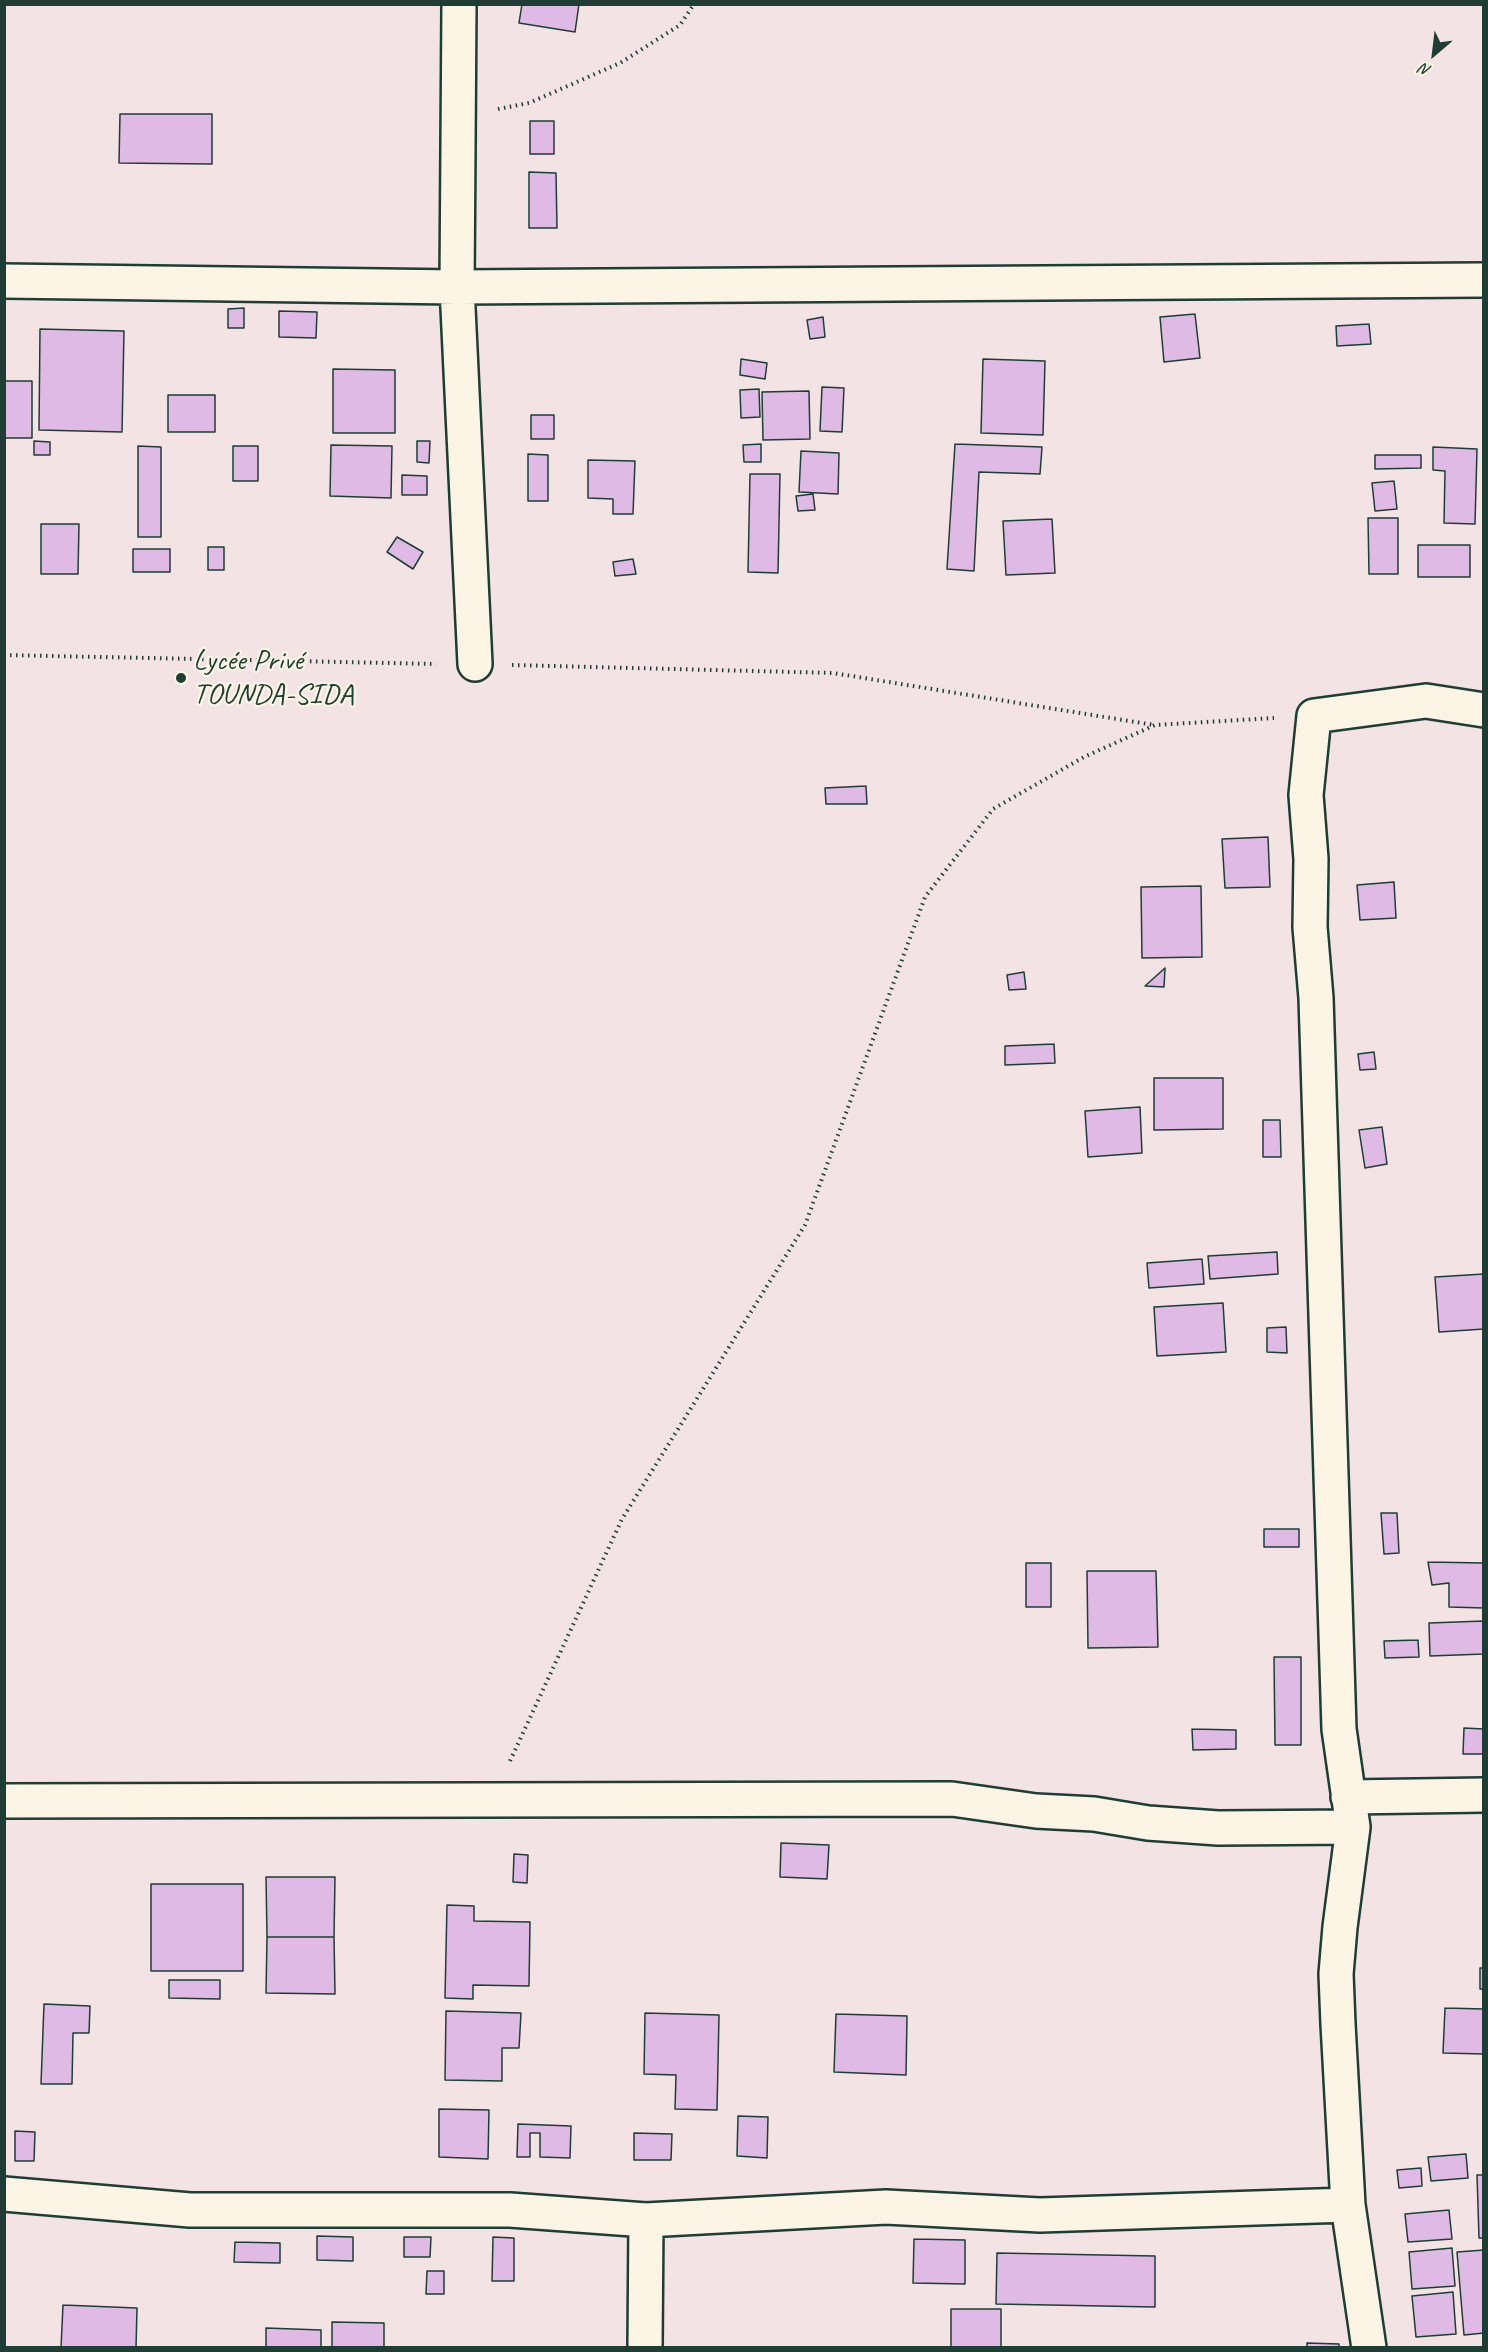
<!DOCTYPE html>
<html>
<head>
<meta charset="utf-8">
<style>
	body { margin:0 }
	#map { position:relative; width:1488px; height:2352px; overflow:hidden; background:#f3e3e5; font-family:Caveat,sans-serif }
	canvas { display:block }
	.frame { position:absolute; inset:0; border:6px solid #1f3d34; pointer-events:none }
	.north { position:absolute; left:1404px; top:24px; width:60px; height:60px; -webkit-text-stroke:4px #fcf5e5; paint-order:stroke; rotate:208deg; font-size:16px; font-weight:700; line-height:24px; text-align:center; color:#1f3d34 }
	.north::after { content:''; display:block; margin:auto; width:21px; height:27px; background:#1f3d34; clip-path:polygon(50% 0,100% 100%,50% 72%,0 100%) }
</style>
</head>
<body>
<div id="map">
<canvas width="1488" height="2352"></canvas>
<div class="frame"></div>
<div class="north">N</div>
</div>
<script>
const ctx = document.querySelector('canvas').getContext('2d');
ctx.lineJoin = 'round';
function paint(path, color) { ctx.fillStyle = color; ctx.fill(path, 'evenodd'); }
const poly = rows => new Path2D(rows.map(r => 'M' + r).join(''));
function strokePath(path, color, width, dash) { ctx.strokeStyle = color; ctx.lineWidth = width; ctx.lineCap = dash ? 'butt' : 'round'; ctx.setLineDash(dash || []); ctx.stroke(path); }
function drawText(font, color, halo, rows, align = 'center') {
  ctx.font = font + ' Caveat,sans-serif'; ctx.lineWidth = 4.5; ctx.setLineDash([]); ctx.textBaseline = 'middle'; ctx.strokeStyle = halo; ctx.fillStyle = color; for (const [text, x, y, turn = 0] of rows) {
    ctx.save(); ctx.translate(x, y); ctx.rotate((+turn || 0) * Math.PI / 180); ctx.textAlign = isNaN(turn) ? turn : align; if (halo) ctx.strokeText(text, 0, 0); ctx.fillText(text, 0, 0); ctx.restore();
  }
}
const building = poly([
	[522,4,579,4,575,32,519,23,522,4],
	[120,114,212,114,212,164,119,163,120,114],
	[530,121,554,121,554,154,530,154,530,121],
	[529,172,556,173,557,228,529,228,529,172],
	[244,308,244,328,228,328,228,309,244,308],
	[279,311,317,312,316,338,279,337,279,311],
	[1195,314,1200,358,1164,362,1160,317,1195,314],
	[823,317,825,337,810,339,807,320,823,317],
	[1369,324,1371,344,1337,346,1336,326,1369,324],
	[40,329,124,331,122,432,39,430,40,329],
	[741,359,767,363,765,379,740,375,741,359],
	[983,359,1045,361,1043,435,981,433,983,359],
	[333,369,395,370,395,433,333,433,333,369],
	[4,381,32,381,32,438,4,438,4,381],
	[822,387,844,388,842,432,820,431,822,387],
	[759,389,760,417,741,418,740,390,759,389],
	[809,391,810,439,763,440,762,392,809,391],
	[168,395,215,395,215,432,168,432,168,395],
	[531,415,554,415,554,439,531,439,531,415],
	[34,441,50,442,50,455,34,455,34,441],
	[417,441,430,441,429,463,417,462,417,441],
	[761,444,761,462,744,462,743,445,761,444],
	[955,444,1042,447,1040,474,979,472,974,571,947,569,955,444],
	[331,445,392,446,391,498,330,496,331,445],
	[138,446,161,447,161,537,138,537,138,446],
	[233,446,258,446,258,481,233,481,233,446],
	[1433,447,1477,449,1475,524,1444,523,1445,471,1433,470,1433,447],
	[801,451,839,453,838,494,799,492,801,451],
	[528,454,548,455,548,501,528,501,528,454],
	[1375,455,1421,455,1421,468,1375,469,1375,455],
	[588,460,635,461,633,514,613,514,613,499,588,498,588,460],
	[750,474,780,474,778,573,748,572,750,474],
	[402,475,427,476,427,495,402,495,402,475],
	[1394,481,1397,509,1375,511,1372,483,1394,481],
	[813,494,815,510,798,511,796,496,813,494],
	[1368,518,1398,518,1398,574,1369,574,1368,518],
	[1052,519,1055,573,1006,575,1003,521,1052,519],
	[41,524,79,524,78,574,41,574,41,524],
	[397,537,423,552,413,569,387,552,397,537],
	[1418,545,1470,545,1470,577,1418,577,1418,545],
	[208,547,224,547,224,570,208,570,208,547],
	[133,549,170,549,170,572,133,572,133,549],
	[633,559,636,574,615,576,613,562,633,559],
	[866,786,867,804,826,804,825,788,866,786],
	[1268,837,1270,887,1225,888,1222,839,1268,837],
	[1394,882,1396,918,1360,920,1357,885,1394,882],
	[1201,886,1202,957,1142,958,1141,887,1201,886],
	[1165,968,1164,987,1145,986,1165,968],
	[1024,972,1026,989,1009,990,1007,975,1024,972],
	[1054,1044,1055,1063,1005,1065,1005,1046,1054,1044],
	[1374,1052,1376,1069,1360,1070,1358,1054,1374,1052],
	[1154,1078,1223,1078,1223,1129,1154,1130,1154,1078],
	[1140,1107,1142,1153,1088,1157,1085,1111,1140,1107],
	[1263,1120,1280,1120,1281,1157,1263,1157,1263,1120],
	[1382,1127,1387,1164,1365,1168,1359,1130,1382,1127],
	[1277,1252,1278,1274,1210,1279,1208,1256,1277,1252],
	[1202,1259,1204,1284,1149,1288,1147,1263,1202,1259],
	[1484,1274,1484,1329,1439,1332,1435,1277,1484,1274],
	[1223,1303,1226,1352,1157,1356,1154,1307,1223,1303],
	[1286,1327,1287,1353,1267,1352,1267,1328,1286,1327],
	[1381,1513,1397,1513,1399,1553,1384,1554,1381,1513],
	[1264,1529,1299,1529,1299,1547,1264,1547,1264,1529],
	[1428,1562,1484,1563,1484,1608,1449,1607,1449,1583,1432,1585,1428,1562],
	[1026,1563,1051,1563,1051,1607,1026,1607,1026,1563],
	[1087,1571,1156,1571,1158,1647,1088,1648,1087,1571],
	[1484,1621,1484,1654,1430,1656,1429,1623,1484,1621],
	[1418,1640,1419,1657,1385,1658,1384,1641,1418,1640],
	[1274,1657,1301,1657,1301,1745,1275,1745,1274,1657],
	[1464,1728,1484,1729,1484,1754,1463,1754,1464,1728],
	[1192,1729,1236,1730,1236,1749,1193,1750,1192,1729],
	[781,1843,829,1845,827,1879,780,1877,781,1843],
	[514,1854,528,1855,527,1883,513,1882,514,1854],
	[266,1877,335,1877,334,1937,267,1937,266,1877],
	[151,1884,243,1884,243,1971,151,1971,151,1884],
	[447,1905,474,1906,474,1921,530,1922,529,1986,473,1985,473,1999,445,1998,447,1905],
	[267,1937,334,1937,335,1994,266,1993,267,1937],
	[1480,1968,1484,1968,1484,1989,1480,1989,1480,1968],
	[169,1980,220,1980,220,1999,169,1998,169,1980],
	[44,2004,90,2006,89,2033,73,2033,72,2084,41,2084,44,2004],
	[1445,2008,1484,2009,1484,2054,1443,2053,1445,2008],
	[446,2011,521,2013,519,2048,502,2048,502,2081,445,2080,446,2011],
	[645,2013,719,2015,717,2110,675,2109,676,2075,644,2074,645,2013],
	[836,2014,907,2016,906,2075,834,2072,836,2014],
	[439,2109,489,2110,488,2159,439,2157,439,2109],
	[738,2116,768,2117,767,2158,737,2156,738,2116],
	[518,2124,571,2126,570,2158,540,2157,540,2133,530,2133,530,2157,517,2157,518,2124],
	[15,2131,35,2132,34,2161,15,2161,15,2131],
	[634,2133,672,2134,671,2160,634,2160,634,2133],
	[1466,2154,1468,2178,1431,2181,1428,2157,1466,2154],
	[1421,2168,1422,2186,1399,2188,1397,2170,1421,2168],
	[1477,2175,1484,2175,1484,2238,1479,2238,1477,2175],
	[1449,2210,1452,2239,1408,2242,1405,2214,1449,2210],
	[317,2236,353,2237,353,2261,317,2260,317,2236],
	[404,2237,431,2237,430,2257,404,2257,404,2237],
	[493,2237,514,2238,514,2281,492,2281,493,2237],
	[914,2239,965,2240,965,2284,913,2283,914,2239],
	[235,2242,280,2243,280,2263,234,2262,235,2242],
	[1452,2248,1455,2286,1412,2289,1409,2252,1452,2248],
	[1484,2250,1484,2333,1464,2335,1457,2252,1484,2250],
	[997,2253,1155,2256,1155,2307,996,2304,997,2253],
	[427,2271,444,2271,444,2294,426,2294,427,2271],
	[1453,2292,1456,2334,1416,2337,1412,2296,1453,2292],
	[63,2305,137,2308,136,2348,61,2348,63,2305],
	[951,2309,1001,2309,1001,2348,951,2348,951,2309],
	[332,2322,384,2323,384,2348,332,2348,332,2322],
	[266,2328,321,2330,321,2348,266,2348,266,2328],
	[1307,2343,1339,2344,1339,2348,1307,2348,1307,2343]
]);
paint(building, '#debae5');
strokePath(building, '#1f3d34', 1.5);
const street = poly([
	[459,4,457,287,475,664],
	[4,281,457,287,1484,280],
	[1348,1797,1484,1795],
	[4,1801,952,1799,1036,1811,1094,1814,1148,1823,1218,1828,1353,1827],
	[4,2194,190,2210,510,2210,646,2220,886,2207,1040,2215,1348,2205],
	[645,2348,646,2220],
	[1369,2348,1348,2205,1338,2024,1336,1974,1340,1927,1353,1827,1339,1729,1316,998,1310,927,1311,859,1306,795,1314,716,1426,701,1484,710]
]);
strokePath(street, '#1f3d34', 38);
strokePath(poly([
	[498,109,529,103,620,63,680,25,694,4],
	[4,655,436,664],
	[512,665,833,673,1154,725],
	[510,1761,622,1519,805,1225,925,897,993,809,1084,757,1155,725,1274,718]
]), '#1f3d34', 4, [1.5, 4.5]);
strokePath(street, '#fcf5e5', 33);
for (const [x, y, r, color] of [
	[181,678,6,"#1f3d34"]
]) { const dot = new Path2D(); dot.arc(x, y, r, 0, 2 * Math.PI); ctx.fillStyle = color; ctx.fill(dot); strokePath(dot, '#fcf5e5', 2); }
drawText('30px', '#1f3d34', '#fcf5e5', [
	["Lycée Privé",193,661],
	["TOUNDA-SIDA",193,695]
], 'left');
</script>
</body>
</html>
